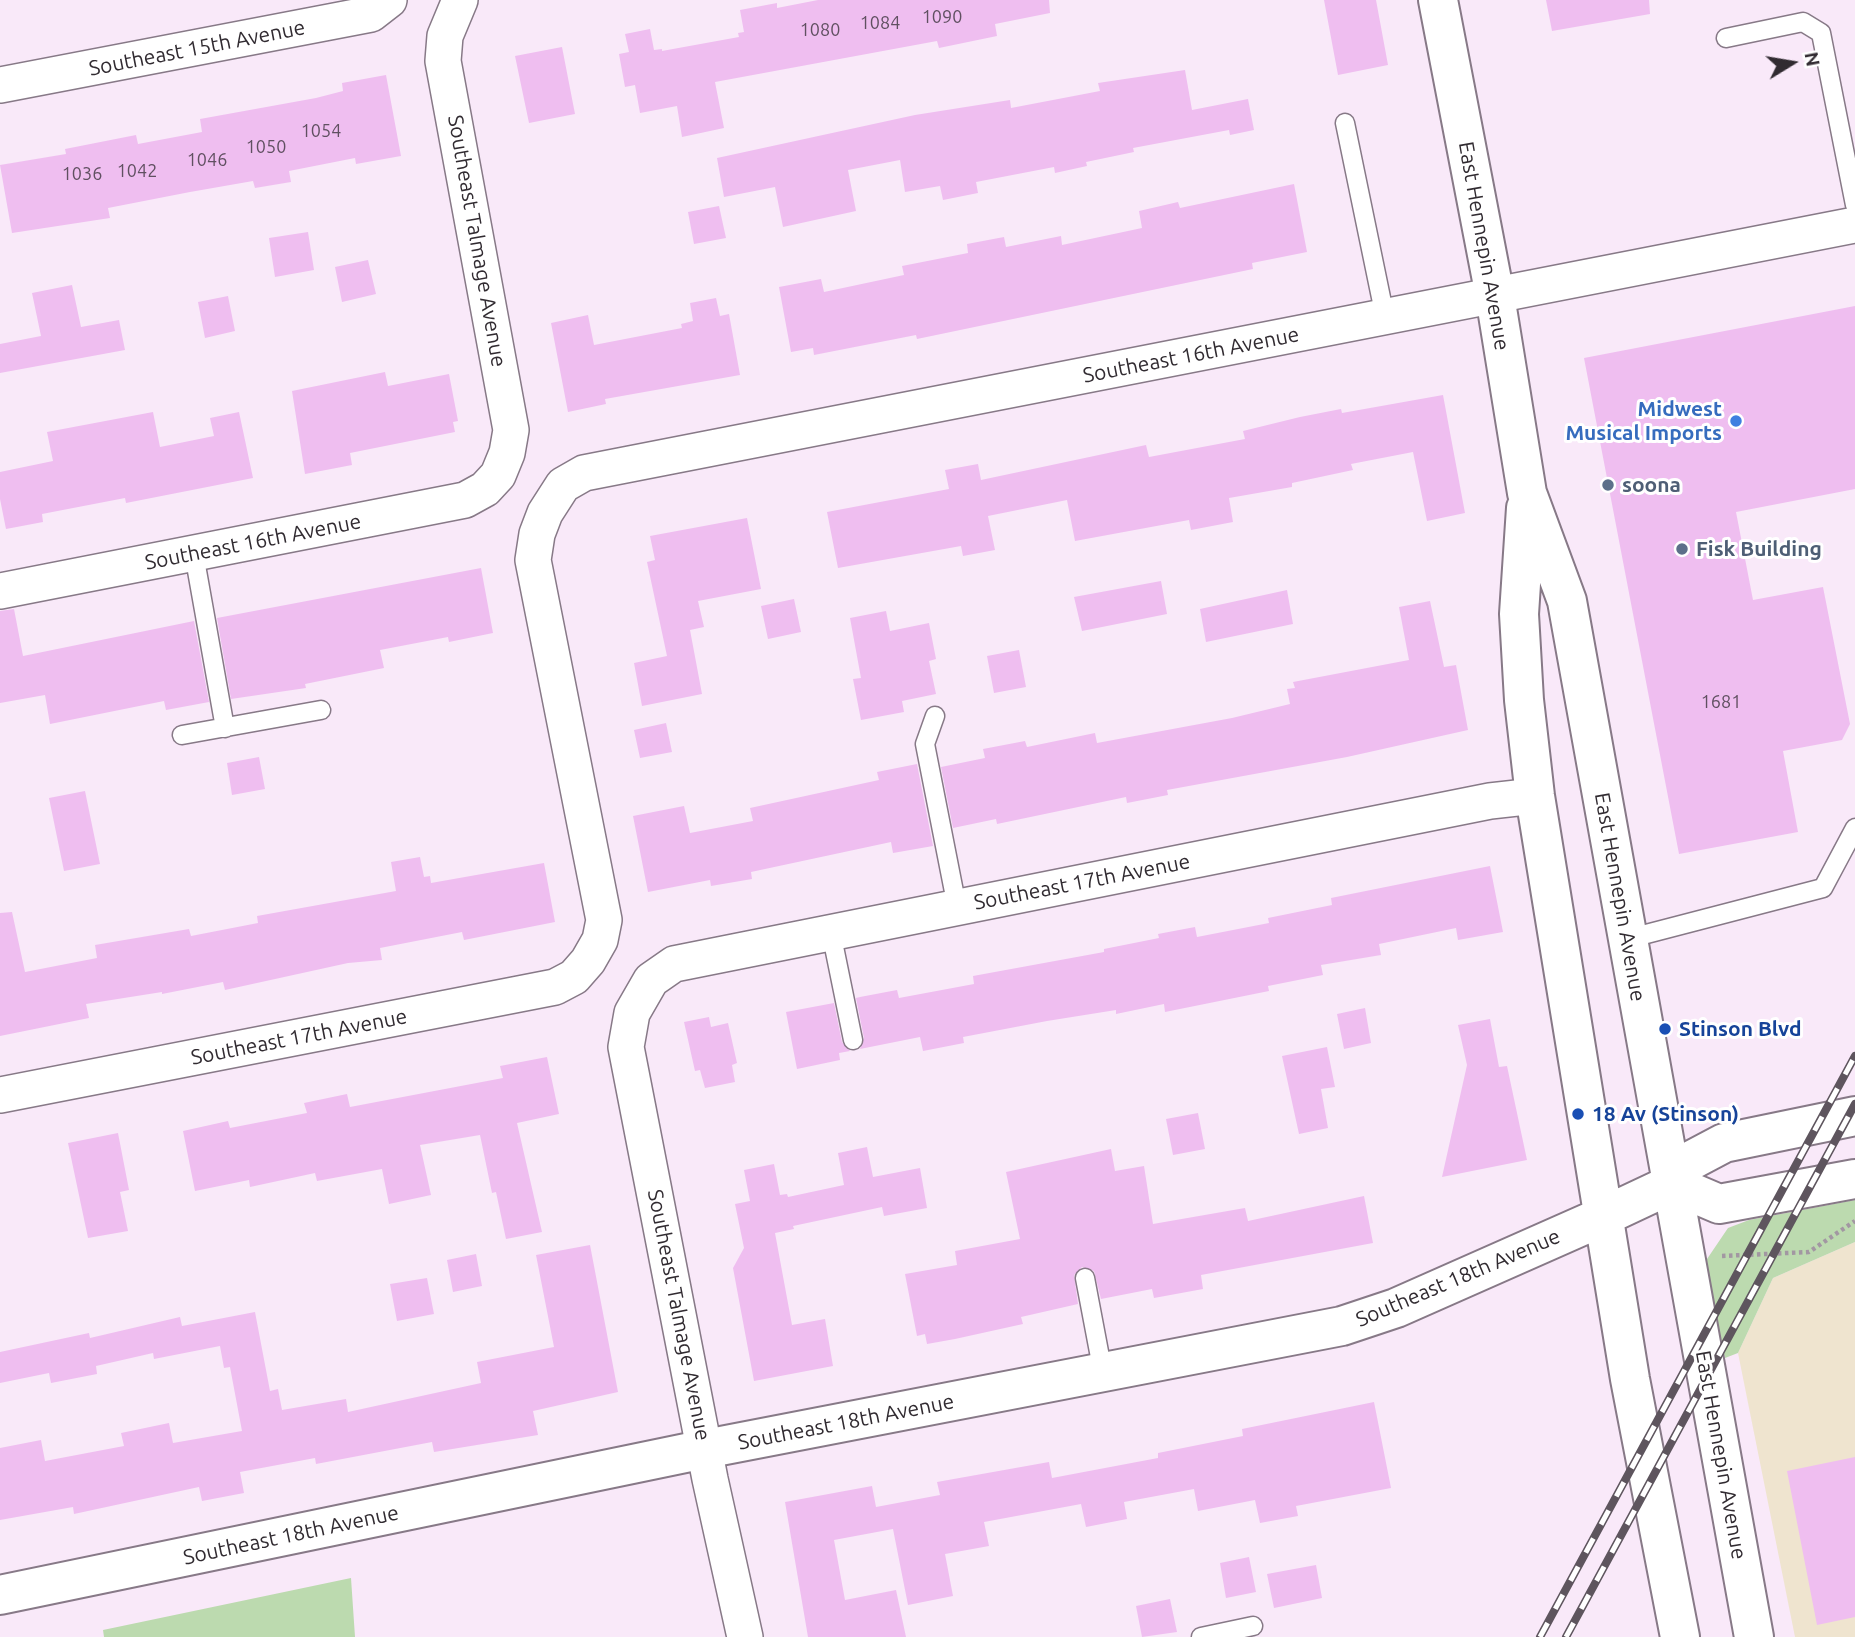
<!DOCTYPE html>
<html>
<head>
<meta charset="utf-8">
<style>
	body { margin:0 }
	#map { position:relative; width:1855px; height:1637px; overflow:hidden; background:#f9e9f9; font-family:Ubuntu,sans-serif }
	canvas { display:block }
	.north { position:absolute; left:1757px; top:28px; width:70px; height:70px; -webkit-text-stroke:5px #fff; paint-order:stroke; rotate:79deg; font-size:19px; font-weight:700; line-height:28px; text-align:center; color:#312b31 }
	.north::after { content:''; display:block; margin:auto; width:24px; height:32px; background:#312b31; clip-path:polygon(50% 0,100% 100%,50% 72%,0 100%) }
</style>
</head>
<body>
<div id="map">
<canvas width="1855" height="1637"></canvas>
<div class="north">N</div>
</div>
<script>
const ctx = document.querySelector('canvas').getContext('2d');
ctx.lineJoin = 'round';
function paint(path, color) { ctx.fillStyle = color; ctx.fill(path, 'evenodd'); }
const poly = rows => new Path2D(rows.map(r => 'M' + r).join(''));
function strokePath(path, color, width, dash) { ctx.strokeStyle = color; ctx.lineWidth = width; ctx.lineCap = dash ? 'butt' : 'round'; ctx.setLineDash(dash || []); ctx.stroke(path); }
function drawText(font, color, halo, rows, align = 'center') {
  ctx.font = font + ' Ubuntu,sans-serif'; ctx.lineWidth = 6; ctx.setLineDash([]); ctx.textBaseline = 'middle'; ctx.strokeStyle = halo; ctx.fillStyle = color; for (const [text, x, y, turn = 0] of rows) {
    ctx.save(); ctx.translate(x, y); ctx.rotate((+turn || 0) * Math.PI / 180); ctx.textAlign = isNaN(turn) ? turn : align; if (halo) ctx.strokeText(text, 0, 0); ctx.fillText(text, 0, 0); ctx.restore();
  }
}
paint(poly([
	[1855,1242,1855,1637,1795,1637,1738,1353,1773,1278]
]), '#efe4cf');
paint(poly([
	[1855,1200,1855,1242,1773,1278,1738,1353,1725,1358,1708,1280,1707,1259,1728,1228,1749,1220],
	[351,1578,355,1637,104,1637,103,1630]
]), '#bcdaaf');
paint(poly([
	[818,0,1049,0,1050,13,995,24,997,36,939,48,937,41,715,82,724,128,682,137,677,106,640,113,635,85,625,87,619,54,629,52,625,34,650,29,654,50,662,49,662,51,739,37,738,33,744,32,740,10,777,3,777,8],
	[1324,0,1376,0,1388,65,1338,75],
	[1546,0,1649,0,1650,14,1552,31],
	[562,47,575,114,529,123,515,56],
	[1185,70,1192,110,1248,99,1254,130,1230,135,1229,130,1133,148,1134,152,1086,162,1087,166,1055,173,1054,167,976,182,978,193,943,200,940,186,905,192,900,160,848,170,856,211,783,227,775,187,724,197,717,158,915,115,1010,100,1011,108,1100,91,1098,83],
	[386,75,401,156,356,164,355,158,289,171,291,182,255,188,253,181,190,192,108,208,110,218,12,233,0,165,66,154,65,149,136,135,138,144,202,132,200,119,316,98,343,91,342,83],
	[1294,184,1307,252,1252,263,1253,269,917,339,916,335,814,355,813,348,791,352,779,287,821,279,824,292,904,275,902,266,968,253,967,244,1004,237,1006,247,1061,236,1062,245,1142,228,1139,211,1178,202,1180,208],
	[719,206,726,238,694,244,688,212],
	[308,232,314,270,275,277,269,238],
	[368,260,376,294,342,302,335,267],
	[72,285,81,327,119,320,125,350,0,373,0,344,41,336,32,293],
	[228,296,235,331,205,338,198,302],
	[716,298,720,316,729,314,740,375,605,399,606,404,568,412,551,323,588,315,594,345,682,328,681,324,693,321,690,303],
	[1855,306,1855,489,1736,512,1753,600,1823,587,1850,724,1842,740,1783,751,1798,832,1679,854,1584,358],
	[385,372,388,386,449,374,458,421,453,422,455,432,350,453,352,465,305,474,292,391],
	[1443,395,1465,513,1427,521,1413,452,1351,464,1353,470,1292,483,1292,487,1229,498,1233,522,1191,530,1189,520,1075,541,1067,500,988,516,995,550,963,556,961,546,838,568,827,512,949,489,945,470,978,464,981,480,1146,445,1149,457,1245,439,1243,431,1300,417,1341,409,1342,413],
	[153,412,160,447,214,436,210,418,239,412,253,478,126,503,125,498,42,514,43,522,6,529,0,499,0,472,53,461,47,432],
	[747,518,761,589,698,601,704,627,690,630,702,694,642,706,634,663,667,656,647,562,655,560,650,536],
	[481,568,493,633,449,642,448,637,380,650,384,668,305,684,306,688,231,699,217,618],
	[1161,581,1167,614,1082,631,1074,597],
	[1287,590,1293,624,1206,642,1200,609],
	[794,599,801,632,768,639,761,606],
	[1430,601,1444,667,1456,665,1468,730,1347,757,1167,790,1168,795,1127,803,1126,797,997,824,996,819,953,828,941,767,985,758,983,749,1025,741,1027,747,1095,733,1097,743,1232,718,1290,704,1287,689,1295,688,1293,682,1409,660,1399,607],
	[14,609,23,656,194,621,209,702,166,710,164,701,50,724,45,695,0,703,0,611],
	[886,611,890,631,929,623,936,659,929,661,936,694,902,701,904,712,861,720,853,679,861,678,850,618],
	[1019,650,1026,687,994,693,987,656],
	[666,723,672,752,640,758,634,730],
	[259,757,265,789,232,795,227,763],
	[917,764,933,846,893,853,891,842,751,872,752,879,711,886,710,880,648,892,633,816,684,806,690,833,753,821,750,808,879,780,877,772],
	[85,791,100,864,64,871,49,798],
	[420,857,424,877,430,876,431,883,544,863,555,922,464,940,462,932,380,948,382,960,348,963,225,990,223,982,162,994,162,992,86,1004,89,1018,0,1036,0,913,12,912,25,972,97,958,95,945,189,929,191,936,258,923,257,916,396,891,391,862],
	[1490,866,1503,932,1458,940,1456,928,1379,944,1381,955,1321,965,1323,975,1268,986,1269,991,1165,1012,1164,1004,1116,1014,1116,1010,1047,1021,963,1037,964,1043,923,1051,920,1037,860,1049,864,1038,856,998,860,997,897,990,899,998,974,984,973,976,1104,952,1104,949,1159,938,1158,934,1195,927,1197,937,1269,923,1268,918,1332,905,1331,898],
	[834,1003,842,1042,850,1051,839,1053,840,1060,797,1069,786,1012],
	[1365,1008,1371,1043,1344,1049,1337,1014],
	[709,1017,711,1027,728,1023,737,1063,732,1065,735,1082,705,1088,700,1070,695,1071,684,1022],
	[1490,1019,1499,1067,1507,1066,1527,1160,1442,1177,1467,1065,1458,1025],
	[1327,1047,1335,1087,1321,1089,1328,1128,1299,1134,1282,1056],
	[547,1057,559,1114,517,1123,542,1232,506,1239,496,1192,492,1193,480,1135,420,1145,431,1195,389,1204,382,1169,317,1181,315,1173,250,1187,249,1180,195,1191,183,1131,228,1121,230,1128,307,1113,304,1103,347,1094,350,1107,503,1078,500,1066],
	[1198,1113,1205,1149,1173,1155,1166,1119],
	[118,1133,129,1190,120,1192,128,1231,88,1238,68,1143],
	[867,1147,873,1177,920,1168,927,1208,884,1216,882,1207,793,1226,794,1229,775,1233,792,1325,825,1319,833,1366,754,1381,733,1268,744,1248,735,1204,750,1201,744,1170,774,1164,780,1195,787,1194,788,1197,844,1185,838,1153],
	[1111,1149,1115,1171,1144,1166,1153,1224,1245,1208,1248,1221,1364,1196,1373,1243,1201,1275,1203,1289,1154,1298,1152,1289,1101,1299,1094,1271,1082,1267,1074,1275,1078,1304,1021,1317,1023,1324,955,1339,927,1344,925,1334,917,1336,905,1274,957,1265,955,1251,1020,1239,1006,1172],
	[590,1245,618,1392,533,1411,538,1435,434,1452,432,1442,316,1464,315,1458,240,1472,244,1493,202,1501,199,1487,74,1514,73,1507,0,1520,0,1448,41,1440,45,1461,124,1446,121,1433,169,1423,173,1443,242,1431,230,1367,224,1368,220,1346,154,1359,153,1353,96,1366,97,1374,51,1383,49,1373,0,1383,0,1352,89,1333,90,1338,180,1317,182,1326,255,1312,270,1391,278,1389,282,1410,346,1399,348,1412,481,1383,477,1362,554,1347,536,1255],
	[476,1254,482,1286,453,1292,447,1260],
	[427,1278,434,1314,397,1321,390,1284],
	[1374,1402,1391,1488,1296,1506,1298,1516,1260,1523,1255,1500,1198,1511,1194,1489,1124,1502,1127,1519,1086,1527,1081,1504,984,1522,989,1546,945,1554,953,1596,908,1605,893,1529,834,1540,845,1600,896,1590,906,1637,808,1637,785,1502,872,1486,876,1507,940,1495,937,1482,1049,1462,1052,1478,1158,1458,1158,1453,1243,1436,1242,1429],
	[1855,1457,1855,1617,1817,1625,1787,1471],
	[1249,1557,1256,1592,1226,1598,1220,1563],
	[1316,1565,1322,1598,1274,1608,1267,1574],
	[1170,1599,1177,1632,1142,1637,1136,1606]
]), '#efbef0');
const lane = poly([
	[1726,38,1803,22,1821,33,1855,205],
	[1345,123,1385,317],
	[194,554,225,728],
	[935,716,925,744,957,907],
	[182,735,321,710],
	[831,932,853,1040],
	[1627,939,1823,888,1855,828],
	[1085,1278,1103,1373],
	[1201,1637,1253,1626]
]);
const street = poly([
	[0,85,371,14,389,0],
	[0,591,465,500,485,489,498,475,507,453,511,430,443,61,445,36,460,0],
	[0,1095,555,987,574,977,588,961,600,940,604,920,533,560,537,534,545,513,563,485,584,473,1855,225],
	[745,1637,710,1479,626,1047,632,1013,651,980,674,964,1490,801,1535,796]
]);
const secondary = poly([
	[1438,0,1495,296,1527,493,1567,601,1754,1637],
	[1526,508,1519,614,1524,700,1535,796,1630,1379,1680,1637],
	[1672,1184,1719,1204,1855,1179],
	[0,1595,705,1449,1342,1326,1396,1308,1604,1216,1672,1184,1690,1161,1724,1143,1855,1116]
]);
strokePath(lane, '#877987', 21);
strokePath(street, '#877987', 38);
strokePath(secondary, '#877987', 42);
strokePath(poly([
	[1722,1256,1809,1252,1855,1221]
]), '#a297a2', 4.5, [3.5, 3.5]);
strokePath(lane, '#fff', 18);
strokePath(street, '#fff', 35);
strokePath(secondary, '#fff', 38);
const rail = poly([
	[1540,1637,1855,1056],
	[1566,1637,1855,1104]
]);
strokePath(rail, '#5e555e', 8);
strokePath(rail, '#fff', 5, [16]);
for (const [x, y, r, color] of [
	[1736,421,7,"#3f7fe0"],
	[1608,485,7,"#5c6f8a"],
	[1682,549,7,"#5c6f8a"],
	[1665,1029,7,"#1a4fb4"],
	[1578,1114,7,"#1a4fb4"]
]) { const dot = new Path2D(); dot.arc(x, y, r, 0, 2 * Math.PI); ctx.fillStyle = color; ctx.fill(dot); strokePath(dot, '#fff', 2.5); }
drawText('18px', '#605061', null, [
	["1090",942,17],
	["1084",880,23],
	["1080",820,30],
	["1054",321,131],
	["1050",266,147],
	["1046",207,160],
	["1042",137,171],
	["1036",82,174],
	["1681",1721,702]
]);
drawText('21px', '#312b31', '#fff', [
	["Southeast 15th Avenue",197,48,-11],
	["Southeast Talmage Avenue",477,241,80],
	["East Hennepin Avenue",1484,246,80],
	["Southeast 16th Avenue",1191,355,-11],
	["Southeast 16th Avenue",253,542,-11],
	["Southeast 17th Avenue",1082,882,-11],
	["East Hennepin Avenue",1620,897,80],
	["Southeast 17th Avenue",299,1037,-11],
	["Southeast 18th Avenue",1458,1278,-23],
	["Southeast Talmage Avenue",679,1315,79],
	["Southeast 18th Avenue",846,1422,-11],
	["East Hennepin Avenue",1721,1455,80],
	["Southeast 18th Avenue",291,1535,-12]
]);
drawText('bold 21px', '#366cbe', '#fff', [
	["Midwest",1722,409],
	["Musical Imports",1722,433]
], 'right');
drawText('bold 21px', '#4e5e75', '#fff', [
	["soona",1622,485],
	["Fisk Building",1696,549]
], 'left');
drawText('bold 21px', '#164399', '#fff', [
	["Stinson Blvd",1679,1029],
	["18 Av (Stinson)",1592,1114]
], 'left');
</script>
</body>
</html>
